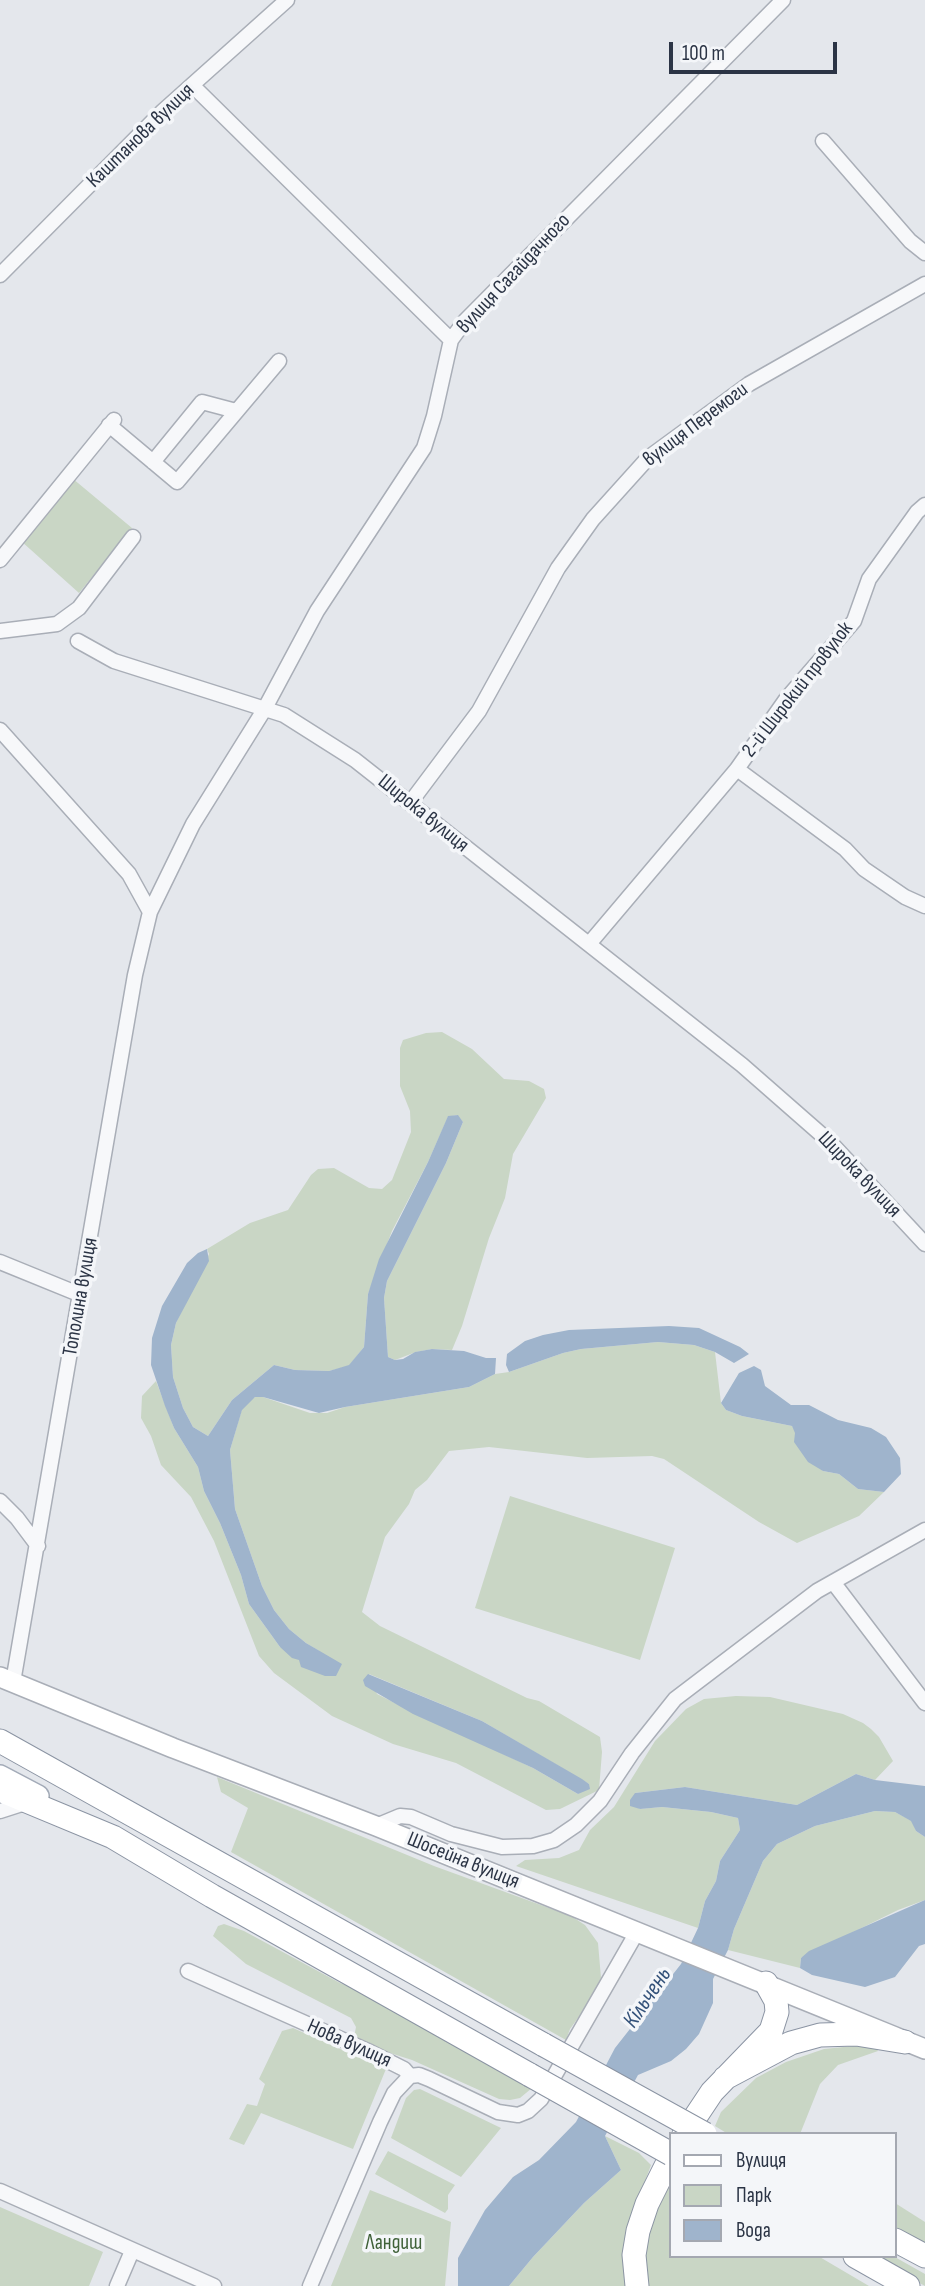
<!DOCTYPE html>
<html>
<head>
<meta charset="utf-8">
<style>
	body { margin:0 }
	#map { position:relative; width:925px; height:2286px; overflow:hidden; background:#e4e7ec; font-family:"Sofia Sans Condensed",sans-serif }
	canvas { display:block }
	.legend { position:absolute; left:669px; top:2132px; width:228px; height:126px; box-sizing:border-box; background:#f4f6f9; border:2px solid #a4a8b1; margin:0; padding:9px 12px; list-style:none; font-size:21px; color:#2b3445 }
	.legend li { display:flex; align-items:center; gap:14px; height:35px }
	.legend b { width:35px; border:2px solid #a4a8b1 }
	.scale { position:absolute; left:669px; top:42px; width:168px; height:32px; box-sizing:border-box; border:4px solid #2b3445; border-top:0; padding-left:9px; font-size:21px; line-height:24px; white-space:nowrap; color:#2b3445; -webkit-text-stroke:5px #f4f6f9; paint-order:stroke }
</style>
</head>
<body>
<div id="map">
<canvas width="925" height="2286"></canvas>
<ul class="legend">
<li><b style="height:9px;background:#fff"></b>Вулиця</li>
<li><b style="height:19px;background:#c9d6c5"></b>Парк</li>
<li><b style="height:19px;background:#9fb4cc"></b>Вода</li>
</ul>
<div class="scale">100 m</div>
</div>
<script>
const ctx = document.querySelector('canvas').getContext('2d');
ctx.lineJoin = 'round';
function paint(path, color) { ctx.fillStyle = color; ctx.fill(path, 'evenodd'); }
const poly = rows => new Path2D(rows.map(r => 'M' + r).join(''));
function strokePath(path, color, width, dash) { ctx.strokeStyle = color; ctx.lineWidth = width; ctx.lineCap = dash ? 'butt' : 'round'; ctx.setLineDash(dash || []); ctx.stroke(path); }
function drawText(font, color, halo, rows, align = 'center') {
  ctx.font = font + ' "Sofia Sans Condensed",sans-serif'; ctx.lineWidth = 7; ctx.setLineDash([]); ctx.textBaseline = 'middle'; ctx.strokeStyle = halo; ctx.fillStyle = color; for (const [text, x, y, turn = 0] of rows) {
    ctx.save(); ctx.translate(x, y); ctx.rotate((+turn || 0) * Math.PI / 180); ctx.textAlign = isNaN(turn) ? turn : align; if (halo) ctx.strokeText(text, 0, 0); ctx.fillText(text, 0, 0); ctx.restore();
  }
}
paint(poly([
	[72,478,132,528,79,593,21,541],
	[442,1032,472,1049,504,1079,529,1081,544,1089,546,1098,513,1154,505,1198,489,1238,462,1326,452,1350,432,1349,416,1352,395,1360,388,1357,384,1298,387,1281,446,1163,463,1122,457,1115,448,1117,428,1162,392,1231,368,1294,364,1347,349,1366,329,1371,295,1370,274,1365,232,1400,208,1436,193,1427,183,1408,173,1377,171,1345,176,1323,209,1254,207,1249,250,1223,288,1210,311,1175,318,1169,334,1168,369,1188,382,1189,392,1180,411,1132,410,1111,400,1086,400,1048,403,1040,426,1033],
	[658,1342,694,1345,715,1352,721,1403,726,1410,742,1416,792,1426,823,1471,839,1474,858,1489,884,1492,859,1516,797,1543,759,1522,664,1459,652,1456,587,1458,489,1447,449,1451,427,1480,415,1490,409,1504,385,1537,362,1612,380,1626,527,1698,539,1701,600,1737,602,1752,599,1790,560,1809,546,1810,456,1763,393,1744,332,1716,274,1673,259,1656,214,1541,191,1497,161,1465,151,1436,141,1418,142,1396,156,1381,174,1428,198,1467,204,1491,220,1523,241,1575,249,1604,280,1647,319,1651,306,1643,289,1629,274,1610,262,1586,235,1509,230,1450,242,1409,247,1402,255,1397,263,1397,310,1413,327,1413,345,1407,469,1387,495,1374,509,1372,563,1353,581,1349],
	[369,1674,482,1721,589,1784,578,1794,533,1768,397,1704,377,1694],
	[510,1496,675,1548,640,1660,475,1608],
	[736,1696,770,1697,843,1714,863,1723,871,1729,879,1737,893,1761,875,1780,856,1774,797,1805,685,1787,635,1793,639,1809,662,1807,711,1812,738,1818,740,1830,720,1861,716,1881,705,1901,698,1928,516,1866,525,1860,559,1858,579,1850,590,1830,614,1807,655,1741,686,1709,704,1699],
	[217,1777,434,1866,571,1916,585,1925,598,1943,601,1978,591,2000,570,2029,566,2040,231,1852,248,1808,221,1792],
	[875,1811,895,1812,912,1821,916,1831,925,1837,925,1900,898,1910,801,1958,800,1968,728,1950,734,1929,763,1861,777,1844,815,1826],
	[224,1924,244,1931,340,1983,356,1989,532,2088,520,2098,510,2100,499,2099,412,2060,387,2052,354,2037,356,2027,351,2018,246,1964,213,1936,218,1926],
	[293,2028,386,2069,353,2149,261,2113,244,2145,229,2139,247,2104,257,2106,265,2084,259,2079,282,2031],
	[873,2044,878,2051,838,2065,820,2084,800,2134,728,2134,715,2126,721,2112,756,2078,786,2062,824,2049],
	[420,2089,501,2128,461,2177,391,2138,406,2098,414,2090],
	[605,2136,639,2153,651,2165,629,2225,626,2286,509,2286,533,2257,584,2203,621,2170],
	[388,2151,455,2185,448,2195,448,2209,445,2213,375,2174],
	[671,2171,671,2256,818,2256,869,2286,643,2286,644,2242],
	[370,2190,451,2222,445,2286,331,2286],
	[895,2203,925,2222,925,2245,895,2229],
	[0,2207,103,2252,89,2286,0,2286],
	[871,2256,893,2256,925,2274,925,2286]
]), '#c9d6c5');
paint(poly([
	[458,1115,463,1122,446,1163,387,1281,384,1298,388,1357,395,1360,403,1359,415,1352,432,1349,464,1351,486,1358,496,1358,495,1374,469,1387,345,1407,319,1413,263,1397,255,1397,242,1410,230,1450,235,1509,262,1586,274,1610,289,1629,306,1643,342,1664,336,1676,325,1676,301,1667,299,1660,292,1658,280,1647,249,1604,241,1575,220,1523,204,1491,198,1467,174,1428,165,1406,151,1365,152,1338,162,1306,187,1263,198,1253,207,1249,209,1261,176,1323,171,1345,173,1377,183,1408,193,1427,208,1436,232,1400,274,1365,295,1370,329,1371,349,1365,364,1347,368,1294,379,1259,428,1162,448,1116],
	[669,1326,699,1328,740,1347,749,1354,734,1363,715,1352,694,1345,658,1342,581,1349,563,1353,509,1372,506,1365,507,1354,525,1341,543,1335,569,1330],
	[754,1366,761,1370,765,1386,791,1405,809,1405,838,1420,871,1428,886,1437,900,1458,901,1474,884,1492,858,1489,839,1474,823,1471,808,1462,794,1442,795,1433,792,1426,742,1416,726,1410,721,1403,739,1373],
	[368,1674,482,1721,582,1779,589,1784,590,1789,578,1794,533,1768,413,1714,365,1686,363,1680],
	[856,1774,875,1780,925,1786,925,1837,916,1831,911,1821,895,1812,875,1811,815,1826,777,1844,763,1861,734,1929,728,1950,713,1979,713,2003,699,2034,686,2049,671,2061,638,2075,605,2136,621,2170,584,2203,533,2257,509,2286,458,2286,458,2258,485,2210,513,2177,539,2160,576,2122,615,2048,681,1964,698,1928,705,1901,716,1881,720,1861,740,1830,738,1818,711,1812,662,1807,640,1809,630,1806,630,1800,635,1793,685,1787,797,1805],
	[925,1900,925,1944,919,1946,895,1977,865,1987,812,1975,800,1968,801,1958,809,1951]
]), '#9fb4cc');
paint(poly([
	[602,2064,637,2084,613,2129,579,2109]
]), '#e4e7ec');
const minor = poly([
	[193,86,451,340],
	[823,141,910,241,925,253],
	[0,275,163,111,287,0],
	[109,425,177,482,279,361],
	[153,462,202,402,236,411],
	[0,560,114,420],
	[0,631,57,624,79,608,133,537],
	[78,641,114,661,284,715,355,760,742,1065,831,1143,925,1244],
	[0,730,129,874,150,912],
	[737,769,845,849,864,869,905,897,925,906],
	[410,803,479,711,558,568,593,519,648,458,749,384,925,284],
	[589,944,737,769,787,698,854,621,869,579,917,512,925,505],
	[0,1262,81,1295],
	[0,1501,17,1518,38,1546],
	[833,1582,925,1703],
	[13,1682,135,975,150,912,193,824,264,710,317,611,424,448,434,416,451,340,465,321,783,0],
	[0,1811,28,1802],
	[376,1826,400,1816,411,1817,451,1834,502,1847,533,1846,554,1840,576,1825,600,1801,632,1753,675,1699,817,1591,925,1530],
	[188,1971,370,2052,404,2069,410,2076,394,2093,380,2122,310,2286],
	[410,2076,419,2075,429,2079,498,2112,518,2115,528,2111,541,2099,637,1932],
	[0,2191,214,2286],
	[117,2286,132,2251]
]);
const secondary = poly([
	[0,1677,173,1748,376,1826,925,2049]
]);
const primary = poly([
	[0,1776,38,1796]
]);
const trunk = poly([
	[0,1741,544,2045],
	[0,1790,113,1837,212,1896,530,2075],
	[725,2078,791,2043,820,2035,856,2034,905,2042],
	[684,2134,712,2092,771,2031,777,2012,776,2001,766,1983],
	[895,2240,925,2256],
	[855,2256,908,2286],
	[637,2286,634,2255,638,2231,647,2204,671,2156]
]);
strokePath(minor, '#a9aeb7', 17);
strokePath(secondary, '#a9aeb7', 22);
strokePath(primary, '#a3abb8', 24);
strokePath(trunk, '#8b94a3', 25);
strokePath(minor, '#f7f8fa', 14);
strokePath(secondary, '#fff', 19);
strokePath(primary, '#fff', 21);
strokePath(trunk, '#fff', 23);
const trunkBridge = poly([
	[544,2045,705,2134],
	[530,2075,671,2154]
]);
strokePath(trunkBridge, '#8b94a3', 25, []);
strokePath(trunkBridge, '#fff', 23);
drawText('21px', '#2b3445', '#f4f6f9', [
	["Каштанова вулиця",141,136,-44],
	["вулиця Сагайдачного",514,274,-47],
	["вулиця Перемоги",696,425,-37],
	["2-й Широкий провулок",798,690,-52],
	["Широка вулиця",423,814,39],
	["Широка вулиця",859,1175,46],
	["Тополина вулиця",81,1297,-80],
	["Шосейна вулиця",463,1861,22],
	["Нова вулиця",349,2044,24]
]);
drawText('21px', '#3f6138', '#f4f6f9', [
	["Ландиш",394,2244]
]);
drawText('italic 23px', '#34527a', '#f4f6f9', [
	["Кільчень",648,1998,-56]
]);
</script>
</body>
</html>
